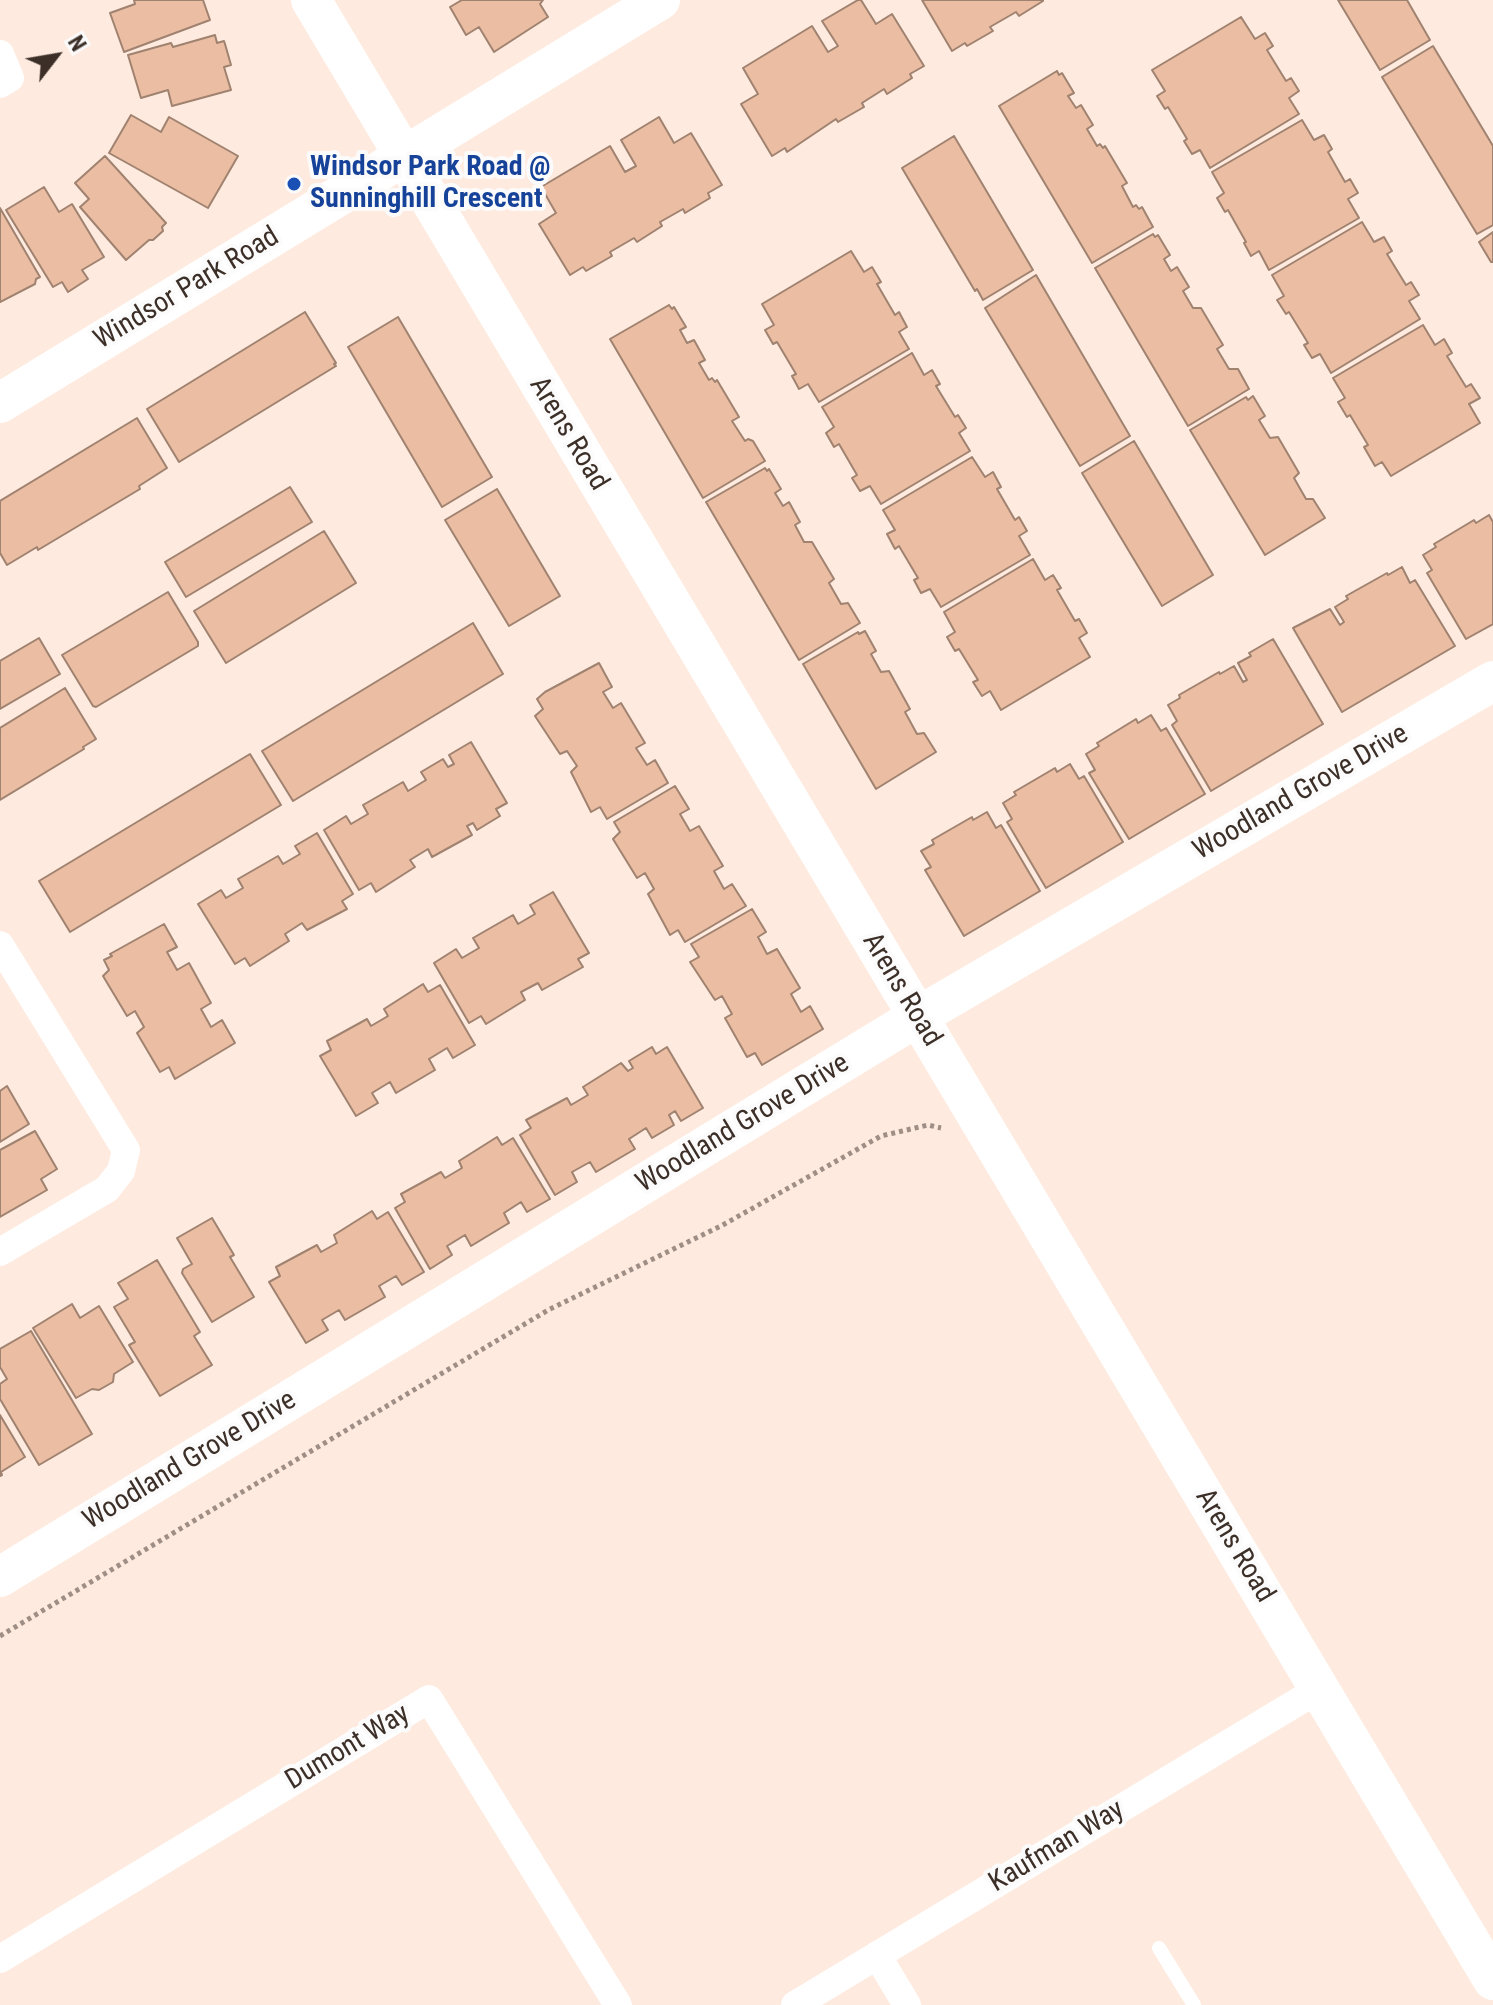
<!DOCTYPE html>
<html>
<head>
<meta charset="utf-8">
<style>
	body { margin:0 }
	#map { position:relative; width:1493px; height:2005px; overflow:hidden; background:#feeade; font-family:"Roboto Condensed",sans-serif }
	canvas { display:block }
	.north { position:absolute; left:16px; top:16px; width:80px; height:80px; -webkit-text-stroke:6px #fbfbfb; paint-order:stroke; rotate:59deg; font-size:22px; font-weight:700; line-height:32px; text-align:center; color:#3c2f28 }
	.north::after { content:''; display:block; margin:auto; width:28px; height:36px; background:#3c2f28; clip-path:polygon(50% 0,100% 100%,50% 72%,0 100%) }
</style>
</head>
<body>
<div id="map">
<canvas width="1493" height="2005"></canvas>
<div class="north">N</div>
</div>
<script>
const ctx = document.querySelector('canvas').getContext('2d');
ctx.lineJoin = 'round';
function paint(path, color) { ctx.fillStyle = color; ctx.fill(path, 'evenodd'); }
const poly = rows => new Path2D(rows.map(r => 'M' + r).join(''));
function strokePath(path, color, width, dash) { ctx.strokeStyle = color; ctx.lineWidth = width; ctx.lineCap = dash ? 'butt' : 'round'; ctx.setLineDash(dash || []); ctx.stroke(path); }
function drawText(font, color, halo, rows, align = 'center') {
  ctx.font = font + ' "Roboto Condensed",sans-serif'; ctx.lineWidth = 8; ctx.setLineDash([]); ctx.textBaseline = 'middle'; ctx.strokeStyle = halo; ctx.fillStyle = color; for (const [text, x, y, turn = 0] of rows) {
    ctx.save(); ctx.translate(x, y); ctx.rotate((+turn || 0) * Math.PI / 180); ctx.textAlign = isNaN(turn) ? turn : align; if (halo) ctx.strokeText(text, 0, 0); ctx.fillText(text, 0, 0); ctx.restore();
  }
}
const building = poly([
	[134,0,203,0,210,20,124,52,110,13,135,4,134,0],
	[462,0,543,0,540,4,548,17,494,52,479,27,466,35,450,7,462,0],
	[858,0,861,0,876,24,892,14,924,66,910,74,912,78,887,94,884,89,862,103,864,107,838,122,836,119,787,152,785,148,772,156,741,104,758,94,743,68,812,26,828,52,838,46,822,21,858,0],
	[922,0,1043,0,1043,1,1019,16,1016,12,990,27,993,31,967,46,965,43,952,51,922,0],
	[1338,0,1407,0,1430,40,1380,70,1338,0],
	[1241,17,1255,39,1265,33,1273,46,1267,50,1286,81,1291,78,1299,91,1289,98,1299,114,1210,168,1200,150,1192,154,1184,141,1187,139,1168,107,1165,109,1157,96,1165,91,1152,70,1241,17],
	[215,35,217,43,224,41,225,44,231,65,224,67,231,90,172,106,168,90,141,98,128,55,171,43,173,47,215,35],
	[1433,46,1493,146,1493,225,1477,234,1382,77,1433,46],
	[1057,71,1059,75,1062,73,1074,93,1068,96,1076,108,1081,105,1093,125,1087,129,1097,146,1100,144,1103,148,1105,146,1127,183,1122,186,1133,207,1136,205,1139,209,1142,207,1153,227,1092,263,999,106,1057,71],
	[131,115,161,132,169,117,238,156,208,208,109,153,131,115],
	[659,117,674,143,691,133,722,185,708,193,710,198,685,213,683,209,660,222,662,226,637,242,634,238,610,252,612,256,586,271,583,267,570,275,539,224,556,213,541,187,610,146,625,172,636,166,621,140,659,117],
	[1302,120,1314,140,1324,135,1332,149,1328,152,1345,182,1350,179,1358,193,1348,199,1359,218,1269,270,1259,251,1251,256,1244,243,1246,242,1228,210,1225,212,1217,198,1224,193,1212,172,1302,120],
	[954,136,1033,270,983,300,977,289,975,291,902,168,954,136],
	[105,156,166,223,162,227,163,231,153,240,149,240,126,260,80,207,89,199,75,183,105,156],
	[44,187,59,212,72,204,104,257,82,270,88,279,68,292,62,282,53,287,6,210,44,187],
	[0,208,40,277,36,279,35,284,0,302,0,208],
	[1362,222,1374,242,1384,237,1392,251,1387,254,1406,285,1411,282,1419,295,1409,301,1420,319,1331,373,1320,354,1312,358,1304,345,1308,343,1289,312,1286,314,1277,300,1284,296,1272,275,1362,222],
	[1493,232,1493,262,1491,262,1479,242,1493,232],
	[1153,234,1155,237,1158,235,1170,255,1164,259,1171,271,1177,267,1189,287,1183,291,1193,308,1201,308,1223,345,1217,349,1229,369,1238,369,1249,389,1188,426,1095,268,1153,234],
	[851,251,864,272,872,267,881,282,877,284,895,315,899,312,907,327,899,332,909,349,819,402,808,384,799,389,792,376,796,374,777,342,773,344,765,330,774,325,762,304,851,251],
	[1036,275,1130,436,1080,466,985,308,1036,275],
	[669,305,672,309,674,307,686,327,680,330,687,343,694,340,705,360,699,363,709,380,712,378,715,382,717,380,739,417,732,421,745,441,748,439,753,441,765,461,703,498,610,339,669,305],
	[305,312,336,363,334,364,336,366,179,462,147,409,305,312],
	[398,317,492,477,442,507,348,347,398,317],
	[1423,325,1435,345,1444,339,1452,353,1447,356,1466,387,1471,384,1480,398,1469,404,1480,423,1391,476,1382,462,1375,466,1364,447,1368,445,1350,415,1347,417,1338,402,1345,398,1333,378,1423,325],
	[912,353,924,375,932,370,940,384,936,386,955,417,958,415,966,428,959,433,970,451,881,504,870,486,860,491,852,478,857,475,839,444,834,447,826,433,834,427,822,407,912,353],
	[1253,396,1265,416,1259,420,1270,438,1278,437,1299,473,1294,478,1306,499,1313,499,1325,518,1265,555,1190,430,1246,397,1248,400,1253,396],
	[137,418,167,468,139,486,140,489,38,550,37,547,7,565,0,553,0,501,137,418],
	[1134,441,1213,575,1162,606,1082,473,1134,441],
	[972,457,985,477,993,472,1001,487,997,489,1015,520,1019,517,1027,531,1019,536,1030,555,941,607,930,589,921,593,914,580,918,578,899,546,895,549,887,534,895,530,883,510,972,457],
	[765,468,767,471,769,469,781,489,775,493,783,506,789,502,800,522,795,525,804,542,812,542,834,579,829,583,841,604,848,603,860,623,799,660,706,502,765,468],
	[290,487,312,522,186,597,165,562,290,487],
	[497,489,560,596,509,626,445,520,497,489],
	[1489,515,1493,522,1493,624,1466,639,1427,573,1432,570,1423,555,1436,547,1434,544,1474,520,1476,523,1489,515],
	[324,531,356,583,226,663,194,611,324,531],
	[1033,559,1045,580,1053,575,1061,588,1057,590,1075,621,1079,619,1087,633,1079,638,1090,657,1001,710,990,691,982,696,973,682,978,680,959,649,955,651,947,637,955,632,944,612,1033,559],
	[1402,567,1410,583,1415,580,1455,646,1342,712,1293,628,1330,609,1340,625,1344,622,1335,607,1348,599,1346,596,1387,573,1388,575,1402,567],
	[168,592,198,642,198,646,96,707,93,706,62,655,168,592],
	[473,623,503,674,293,801,262,751,473,623],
	[865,631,876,651,871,654,881,672,889,671,910,709,905,712,917,734,924,733,936,752,876,789,803,664,858,632,859,634,865,631],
	[39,638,60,674,0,709,0,661,39,638],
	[1273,639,1323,724,1211,791,1172,725,1177,721,1168,705,1180,698,1179,695,1219,672,1220,674,1234,666,1243,682,1247,680,1238,663,1251,656,1249,653,1273,639],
	[599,663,612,687,603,692,613,708,621,703,645,743,636,748,647,765,655,760,668,783,607,819,600,807,591,812,571,772,577,766,567,751,560,754,535,716,543,709,537,699,545,692,599,663],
	[65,688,96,739,83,747,84,749,0,800,0,728,65,688],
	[1151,715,1161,731,1166,728,1205,794,1129,839,1089,773,1095,770,1086,754,1099,746,1097,743,1136,719,1138,723,1151,715],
	[471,742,507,803,496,809,500,816,477,830,473,823,467,826,472,835,432,857,428,849,410,860,415,867,376,892,371,883,359,890,324,830,346,816,351,824,368,814,363,805,403,782,408,791,426,780,421,772,443,759,448,767,454,764,449,755,471,742],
	[250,754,281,805,70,932,39,881,250,754],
	[1070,764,1079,779,1084,776,1123,842,1046,888,1007,822,1012,819,1003,803,1016,795,1014,792,1055,768,1057,772,1070,764],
	[675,786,689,809,680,814,690,831,699,826,723,866,714,871,724,889,732,884,746,906,685,942,678,930,670,935,648,894,654,889,645,873,637,878,613,839,620,832,614,822,675,786],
	[987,812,996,828,1001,825,1040,891,964,936,925,870,931,867,921,851,934,844,932,840,972,817,973,820,987,812],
	[317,833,353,894,342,901,347,909,307,930,302,923,285,934,289,941,250,966,245,958,235,964,198,904,221,890,226,898,243,888,238,879,278,856,283,864,300,854,295,846,317,833],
	[553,892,589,953,578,959,583,967,542,990,538,983,521,992,525,1000,486,1024,481,1016,469,1023,434,963,456,949,462,958,479,948,473,938,513,915,518,924,535,914,530,905,553,892],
	[752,909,766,932,758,937,767,954,777,949,800,988,791,994,801,1012,810,1006,823,1029,762,1065,755,1053,747,1057,725,1018,732,1014,722,996,715,1000,690,962,699,957,691,944,752,909],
	[164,924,177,947,167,952,177,970,189,963,211,1003,201,1009,211,1027,222,1020,235,1043,175,1079,169,1067,160,1072,137,1033,144,1027,135,1011,127,1016,103,976,109,970,104,960,112,956,110,954,164,924],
	[423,984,428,992,440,985,475,1045,453,1058,447,1048,429,1059,435,1070,396,1093,390,1082,372,1093,378,1103,356,1116,320,1056,331,1050,327,1041,367,1019,371,1026,388,1016,384,1009,423,984],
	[652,1047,656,1054,667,1047,703,1108,681,1121,675,1111,669,1115,674,1125,652,1138,646,1128,629,1139,635,1149,596,1172,590,1162,572,1172,577,1182,555,1195,520,1135,531,1128,526,1120,567,1098,571,1105,588,1095,583,1087,621,1063,628,1071,633,1068,629,1061,652,1047],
	[7,1086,29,1124,0,1142,0,1091,7,1086],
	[35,1131,57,1169,41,1179,47,1190,0,1217,0,1150,35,1131],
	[497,1137,502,1145,513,1138,550,1199,527,1212,521,1202,504,1213,509,1223,471,1246,465,1235,447,1246,452,1255,430,1269,395,1208,405,1202,401,1194,441,1172,445,1178,462,1168,459,1161,497,1137],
	[372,1211,377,1219,388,1212,424,1272,402,1285,396,1276,379,1286,385,1297,345,1320,339,1310,322,1320,328,1330,306,1343,269,1282,280,1276,276,1267,317,1245,321,1252,337,1243,334,1235,372,1211],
	[212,1218,234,1255,230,1257,254,1297,212,1322,182,1273,183,1269,192,1264,177,1238,212,1218],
	[157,1260,200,1332,194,1336,212,1365,160,1396,129,1345,135,1342,114,1307,128,1299,118,1283,157,1260],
	[72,1304,80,1318,99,1306,133,1362,114,1374,113,1382,99,1390,92,1389,76,1398,33,1328,72,1304],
	[31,1331,92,1434,39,1465,0,1399,0,1384,7,1379,0,1367,0,1349,31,1331],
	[0,1415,25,1457,1,1472,2,1475,0,1476,0,1415]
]);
paint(building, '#ebbea3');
strokePath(building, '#a08270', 2);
strokePath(poly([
	[0,1636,550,1309,721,1226,881,1136,928,1125,941,1128]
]), '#9f8e85', 5, [4, 4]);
strokePath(poly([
	[1159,1948,1194,2005]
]), '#fff', 14);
strokePath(poly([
	[0,54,10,78,0,84],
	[0,945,126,1150,121,1171,107,1189,0,1252],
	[877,1955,907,2005],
	[0,1959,429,1699,618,2005],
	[795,2005,1319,1689]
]), '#fff', 28);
strokePath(poly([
	[311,0,1493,1980],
	[0,403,660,0],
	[0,1577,917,1017,1493,681]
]), '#fff', 40);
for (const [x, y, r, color] of [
	[294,184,8,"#1a4fb4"]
]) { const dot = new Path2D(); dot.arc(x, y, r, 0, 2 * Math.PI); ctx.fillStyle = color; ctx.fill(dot); strokePath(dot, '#fbfbfb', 3); }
drawText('bold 28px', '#164399', '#fbfbfb', [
	["Windsor Park Road @",310,168],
	["Sunninghill Crescent",310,200]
], 'left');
drawText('28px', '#3c2f28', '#fbfbfb', [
	["Windsor Park Road",187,289,-31],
	["Arens Road",568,434,59],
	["Woodland Grove Drive",1301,793,-30],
	["Arens Road",901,990,59],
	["Woodland Grove Drive",743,1124,-31],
	["Woodland Grove Drive",190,1461,-31],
	["Arens Road",1234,1546,59],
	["Dumont Way",348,1748,-31],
	["Kaufman Way",1057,1847,-31]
]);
</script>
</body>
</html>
